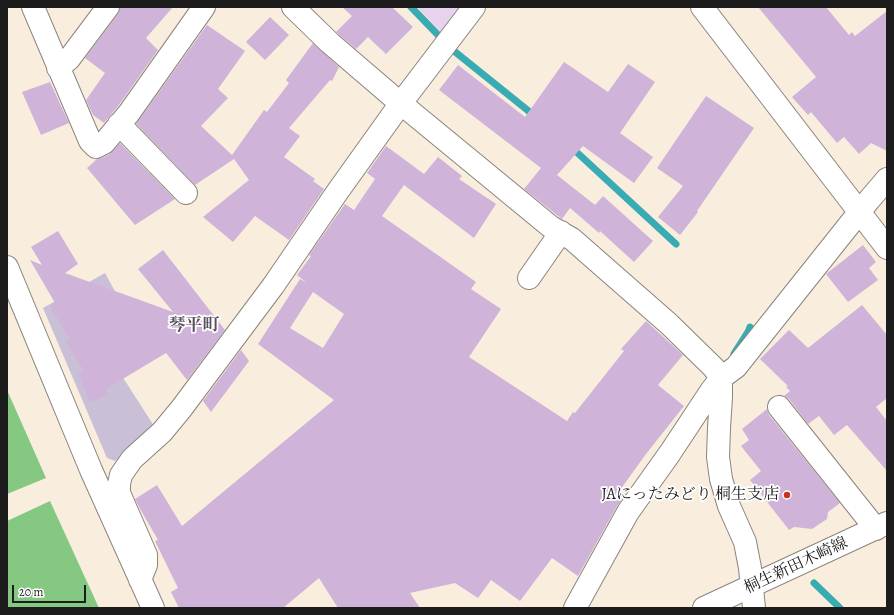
<!DOCTYPE html>
<html>
<head>
<meta charset="utf-8">
<style>
	body { margin:0 }
	#map { position:relative; width:894px; height:615px; overflow:hidden; background:#f9edde; font-family:Alegreya,serif }
	canvas { display:block }
	.frame { position:absolute; inset:0; border:8px solid #1c1c1c; pointer-events:none }
	.scale { position:absolute; left:12px; top:585px; width:74px; height:18px; box-sizing:border-box; border:2px solid #1c1c1c; border-top:0; padding-left:5px; font-size:12px; line-height:14px; white-space:nowrap; color:#1c1c1c; -webkit-text-stroke:3px #fff; paint-order:stroke }
</style>
</head>
<body>
<div id="map">
<canvas width="894" height="615"></canvas>
<div class="frame"></div>
<div class="scale">20 m</div>
</div>
<script>
const ctx = document.querySelector('canvas').getContext('2d');
ctx.lineJoin = 'round';
function paint(path, color) { ctx.fillStyle = color; ctx.fill(path, 'evenodd'); }
const poly = rows => new Path2D(rows.map(r => 'M' + r).join(''));
function strokePath(path, color, width, dash) { ctx.strokeStyle = color; ctx.lineWidth = width; ctx.lineCap = dash ? 'butt' : 'round'; ctx.setLineDash(dash || []); ctx.stroke(path); }
function drawText(font, color, halo, rows, align = 'center') {
  ctx.font = font + ' Alegreya,"Noto Serif JP",serif'; ctx.lineWidth = 3.5; ctx.setLineDash([]); ctx.textBaseline = 'middle'; ctx.strokeStyle = halo; ctx.fillStyle = color; for (const [text, x, y, turn = 0] of rows) {
    ctx.save(); ctx.translate(x, y); ctx.rotate((+turn || 0) * Math.PI / 180); ctx.textAlign = isNaN(turn) ? turn : align; if (halo) ctx.strokeText(text, 0, 0); ctx.fillText(text, 0, 0); ctx.restore();
  }
}
paint(poly([
	[417,7,463,7,443,34]
]), '#e8d2ee');
paint(poly([
	[105,273,142,341,111,359,156,429,115,461,107,458,43,308]
]), '#c9bfd7');
paint(poly([
	[7,390,46,478,7,494],
	[50,501,99,608,7,608,7,521]
]), '#85c882');
strokePath(poly([
	[411,7,440,37],
	[454,51,536,117],
	[570,146,676,244],
	[734,354,748,332,750,327],
	[814,583,840,608]
]), '#39abb2', 7);
paint(poly([
	[120,7,173,7,146,38,158,50,119,105,104,123,93,115,86,100,105,73,85,58,118,14],
	[342,7,392,7,413,27,386,54,368,37,356,49,336,32,352,16],
	[758,7,826,7,849,35,852,32,855,36,887,11,887,151,871,143,859,154,844,137,837,143,811,112,808,115,792,97,816,77],
	[270,17,289,35,265,60,246,42],
	[207,25,245,51,218,89,228,98,201,126,232,155,264,110,267,112,289,83,286,80,313,43,339,67,332,81,330,80,289,128,300,136,284,157,315,179,313,181,324,189,289,240,255,216,233,242,203,217,249,180,234,159,195,185,136,124],
	[564,62,608,92,628,64,655,82,620,133,653,157,634,183,583,146,557,175,595,205,603,196,653,241,634,262,600,231,599,233,570,208,562,219,524,189,541,168,439,90,458,65,525,117],
	[50,82,69,123,41,135,22,92],
	[706,96,754,128,697,211,698,212,680,235,658,217,683,186,657,168],
	[120,143,175,199,135,225,87,168,97,159,102,158,110,154],
	[386,146,424,174,438,157,462,176,459,179,496,204,474,238,404,185,382,216,476,282,471,289,501,309,469,357,567,421,573,412,575,413,624,351,621,349,646,321,683,355,658,385,684,406,646,454,620,490,626,494,617,506,578,576,552,558,520,601,491,580,478,598,455,583,410,593,420,608,338,608,319,578,283,608,179,608,171,592,178,588,155,541,158,540,139,507,135,499,157,485,182,526,334,400,258,344,300,279,307,283,297,275,311,256,309,255,345,204,354,210,375,179,367,173],
	[313,292,344,314,323,348,290,328],
	[58,231,78,264,65,273,173,312,138,269,163,250,225,330,187,380,166,353,106,389,108,395,90,402,78,374,84,371,66,341,70,339,50,306,55,303,30,260,42,265,31,247],
	[863,245,876,262,869,268,878,280,848,302,826,274],
	[862,305,887,335,887,398,876,407,887,421,887,471,847,425,834,435,819,416,808,424,789,399,784,396,790,391,786,387,788,386,760,359,789,330,808,348],
	[241,350,249,361,211,412,203,401],
	[767,409,769,415,840,503,828,512,827,519,812,529,794,527,789,530,750,480,761,471,741,446,749,440,742,429]
]), '#cfb3d9');
const minor = poly([
	[33,7,90,141,96,147,104,143,129,113,204,7],
	[293,7,330,43,393,97,551,227,572,239,669,324,714,368,721,378,721,397,719,428,718,457,721,479,729,506,745,542,750,568,754,608],
	[702,7,887,248],
	[58,68,69,59,108,7],
	[119,124,186,193],
	[7,267,91,470,153,608],
	[529,278,561,232],
	[779,407,876,529],
	[140,580,146,565,146,555,119,493,119,484,121,475,132,459,162,432,181,409,273,286,338,191,401,103,474,7],
	[575,608,628,512,670,453,711,391,721,378,736,367,869,200,887,179]
]);
const major = poly([
	[704,608,887,523]
]);
strokePath(minor, '#8a847d', 24);
strokePath(major, '#8a847d', 24);
strokePath(minor, '#fff', 22);
strokePath(major, '#fff', 22);
for (const [x, y, r, color] of [
	[787,495,4,"#c8321e"]
]) { const dot = new Path2D(); dot.arc(x, y, r, 0, 2 * Math.PI); ctx.fillStyle = color; ctx.fill(dot); strokePath(dot, '#fff', 1.5); }
drawText('16px', '#1c1c1c', '#fff', [
	["JAにったみどり 桐生支店",779,495]
], 'right');
drawText('16px', '#1c1c1c', '#fff', [
	["桐生新田木崎線",796,566,-25]
]);
drawText('bold 17px', '#5b515e', '#fff', [
	["琴平町",194,326]
]);
</script>
</body>
</html>
